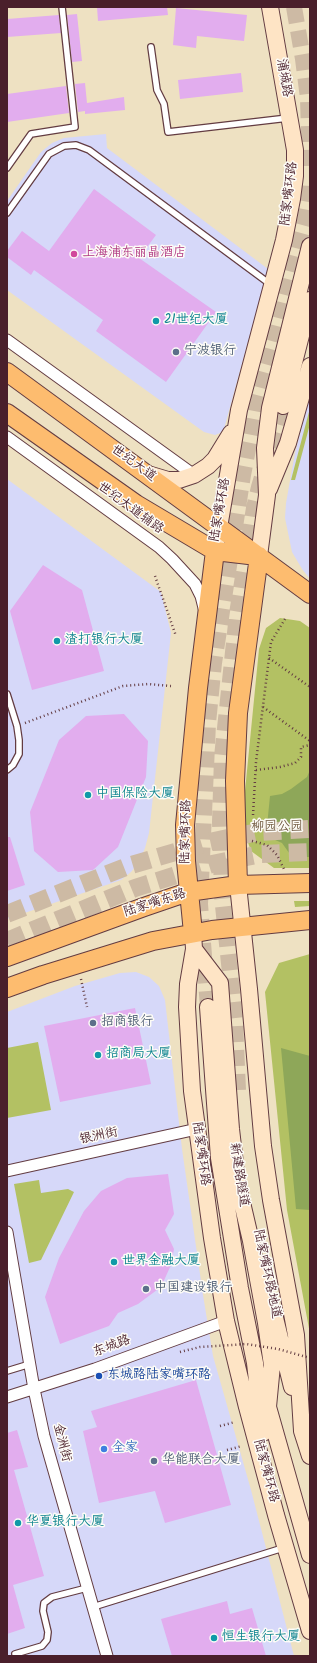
<!DOCTYPE html>
<html>
<head>
<meta charset="utf-8">
<style>
	body { margin:0 }
	#map { position:relative; width:317px; height:1663px; overflow:hidden; background:#eee1c2; font-family:Kalam,sans-serif }
	canvas { display:block }
	.frame { position:absolute; inset:0; border:8px solid #4a1f2b; pointer-events:none }
</style>
</head>
<body>
<div id="map">
<canvas width="317" height="1663"></canvas>
<div class="frame"></div>
</div>
<script>
const ctx = document.querySelector('canvas').getContext('2d');
ctx.lineJoin = 'round';
function paint(path, color) { ctx.fillStyle = color; ctx.fill(path, 'evenodd'); }
const poly = rows => new Path2D(rows.map(r => 'M' + r).join(''));
function strokePath(path, color, width, dash) { ctx.strokeStyle = color; ctx.lineWidth = width; ctx.lineCap = dash ? 'butt' : 'round'; ctx.setLineDash(dash || []); ctx.stroke(path); }
function drawText(font, color, halo, rows, align = 'center') {
  ctx.font = font + ' Kalam,"LXGW WenKai TC",sans-serif'; ctx.lineWidth = 3; ctx.setLineDash([]); ctx.textBaseline = 'middle'; ctx.strokeStyle = halo; ctx.fillStyle = color; for (const [text, x, y, turn = 0] of rows) {
    ctx.save(); ctx.translate(x, y); ctx.rotate((+turn || 0) * Math.PI / 180); ctx.textAlign = isNaN(turn) ? turn : align; if (halo) ctx.strokeText(text, 0, 0); ctx.fillText(text, 0, 0); ctx.restore();
  }
}
paint(poly([
	[106,134,107,148,268,269,224,429,220,433,215,435,204,432,7,290,7,201,41,152,52,143,64,138],
	[310,395,310,579,302,569,292,552,285,518,286,503,295,453],
	[7,479,161,592,171,633,149,833,145,848,139,862,131,872,121,880,7,919],
	[136,972,149,977,159,986,165,1000,182,1149,203,1295,213,1356,251,1490,294,1656,7,1656,7,1012,75,986,120,973]
]), '#d6d8f9');
paint(poly([
	[310,408,310,424,295,480,291,480],
	[280,618,300,621,310,628,310,868,274,868,251,851,245,834,244,801,259,649,266,628],
	[294,901,310,901,310,906,295,907],
	[310,954,310,1334,287,1210,265,992,279,963],
	[38,1042,51,1110,7,1118,7,1048],
	[39,1180,41,1193,68,1189,74,1192,41,1260,29,1263,14,1184]
]), '#b3c163');
paint(poly([
	[310,770,310,857,292,857,282,843,266,836,270,796,282,794,291,789,307,777],
	[281,1048,310,1056,310,1210,296,1209]
]), '#8ea759');
paint(poly([
	[97,7,167,7,168,15,98,21],
	[176,8,247,15,244,41,197,36,196,48,173,45],
	[77,14,82,61,72,62,67,15],
	[59,15,61,33,7,37,7,19],
	[241,73,243,92,180,99,178,80],
	[85,83,87,103,124,97,125,110,85,114,85,111,78,112,75,84],
	[66,86,69,113,7,122,7,94],
	[94,189,156,235,139,258,216,312,166,382,96,331,103,320,34,270,31,275,7,257,7,251,22,231,49,251],
	[43,565,82,590,104,671,32,690,10,611],
	[124,714,148,741,146,777,118,847,93,870,58,872,34,851,30,812,59,740,86,716],
	[7,837,10,837,25,885,7,891],
	[135,1008,151,1084,60,1102,44,1026],
	[168,1174,174,1214,165,1230,174,1249,171,1265,161,1287,138,1304,118,1313,109,1326,60,1344,45,1297,59,1258,84,1211,101,1191,127,1178],
	[196,1380,231,1505,165,1523,155,1491,99,1503,83,1431,97,1427,91,1411],
	[17,1430,28,1467,14,1470,44,1576,13,1585,25,1628,7,1634,7,1433],
	[227,1601,230,1614,252,1608,266,1656,172,1656,161,1619]
]), '#e2adee');
strokePath(poly([
	[294,7,303,59,308,98,310,167],
	[208,1007,200,904,208,723,214,663,243,475,258,398,305,220,309,199,310,180],
	[238,1090,235,1021,222,896,220,822,222,757,237,614,254,508,259,487,283,406]
]), '#cdbaa4', 16, [16, 8]);
strokePath(poly([
	[7,914,128,866,209,842,258,832,310,829],
	[7,941,135,888,212,864,261,854,310,852]
]), '#cdbaa4', 18, [18, 9]);
const service = poly([
	[151,47,157,90,164,104,168,132,288,118],
	[7,168,31,134,75,127,62,7],
	[7,213,49,154,64,146,76,145,89,150,270,284],
	[7,694,17,726,19,740,19,754,13,765,7,770],
	[7,1371,30,1364],
	[93,1607,283,1548],
	[15,1654,42,1646,47,1640,48,1632,43,1611,44,1603,52,1597,87,1588]
]);
const minor = poly([
	[7,340,194,475],
	[7,437,159,547,172,559,195,584,201,596,204,608],
	[7,1171,197,1129],
	[7,1232,34,1389,44,1436,107,1656],
	[7,1397,95,1369,226,1321]
]);
const secondary = poly([
	[283,406,310,300],
	[148,474,168,480,179,480,194,475,208,466,215,459,231,433],
	[269,489,288,443,310,366],
	[215,551,239,410,284,240,292,199,295,176,295,150,270,7],
	[259,556,267,495,265,448,270,408,310,246],
	[238,885,249,989,263,1146,271,1200,296,1335,302,1431,310,1456],
	[193,933,194,949,188,984,187,1007,192,1091,212,1238,226,1321,247,1407,276,1515,310,1631],
	[194,949,220,983,231,1129,237,1181,251,1241,266,1323,272,1365,268,1407],
	[208,1007,219,1158,240,1288,255,1363,263,1433],
	[275,1318,292,1387],
	[268,1407,310,1555]
]);
const primary = poly([
	[7,372,310,594],
	[7,413,136,504,215,551,257,556],
	[238,885,235,781,238,713,259,556],
	[193,933,186,861,185,825,198,688,215,551],
	[7,957,144,907,188,892,238,885,310,883],
	[7,988,43,975,153,941,212,930,310,920]
]);
strokePath(service, '#633c42', 8);
strokePath(minor, '#633c42', 13);
strokePath(secondary, '#633c42', 18);
strokePath(primary, '#633c42', 20);
strokePath(poly([
	[155,576,176,636],
	[269,658,310,687],
	[263,707,310,741],
	[25,723,123,686,148,684,171,686],
	[256,770,280,767,295,763,301,757,301,747,310,745],
	[253,815,256,762,271,642,285,619],
	[252,841,267,845,277,855,284,869],
	[81,979,87,1007],
	[220,1426,235,1422],
	[227,1450,242,1446]
]), '#633c42', 2.5, [1, 3]);
strokePath(service, '#fff', 5.5);
strokePath(minor, '#fff', 11);
strokePath(secondary, '#fee4c5', 16);
strokePath(primary, '#fdbc6f', 18);
strokePath(poly([
	[180,1352,200,1347,246,1344,278,1349,310,1358]
]), '#633c42', 2.5, [1, 3]);
for (const [x, y, r, color] of [
	[74,254,4,"#d1479c"],
	[156,321,4,"#0f9aa8"],
	[176,352,4,"#5c6f8a"],
	[57,641,4,"#0f9aa8"],
	[88,795,4,"#0f9aa8"],
	[93,1023,4,"#5c6f8a"],
	[98,1055,4,"#0f9aa8"],
	[114,1262,4,"#0f9aa8"],
	[146,1289,4,"#5c6f8a"],
	[99,1376,4,"#1a4fb4"],
	[104,1449,4,"#3f7fe0"],
	[154,1461,4,"#5c6f8a"],
	[18,1523,4,"#0f9aa8"],
	[214,1638,4,"#0f9aa8"]
]) { const dot = new Path2D(); dot.arc(x, y, r, 0, 2 * Math.PI); ctx.fillStyle = color; ctx.fill(dot); strokePath(dot, '#fdfcf7', 1.5); }
drawText('13px', '#4a1f2b', '#fdfcf7', [
	["浦城路",283,78,80],
	["陆家嘴环路",290,194,-83],
	["世纪大道",133,464,36],
	["世纪大道辅路",130,509,36],
	["陆家嘴环路",221,510,-80],
	["陆家嘴环路",187,832,-89],
	["陆家嘴东路",155,904,-18],
	["银洲街",99,1137,-12],
	["陆家嘴环路",200,1154,82],
	["新建路隧道",238,1175,81],
	["陆家嘴环路地道",266,1274,78],
	["东城路",112,1347,-20],
	["金洲街",61,1443,76],
	["陆家嘴环路",265,1471,75]
]);
drawText('13px', '#b23c85', '#fdfcf7', [
	["上海浦东丽晶酒店",82,254]
], 'left');
drawText('13px', '#0d838f', '#fdfcf7', [
	["21世纪大厦",164,321],
	["渣打银行大厦",65,641],
	["中国保险大厦",96,795],
	["招商局大厦",106,1055],
	["世界金融大厦",122,1262],
	["华夏银行大厦",26,1523],
	["恒生银行大厦",222,1638]
], 'left');
drawText('13px', '#4e5e75', '#fdfcf7', [
	["宁波银行",184,352],
	["招商银行",101,1023],
	["中国建设银行",154,1289],
	["华能联合大厦",162,1461]
], 'left');
drawText('13px', '#6f583f', '#fdfcf7', [
	["柳园公园",277,828]
]);
drawText('13px', '#164399', '#fdfcf7', [
	["东城路陆家嘴环路",107,1376]
], 'left');
drawText('13px', '#366cbe', '#fdfcf7', [
	["全家",112,1449]
], 'left');
</script>
</body>
</html>
